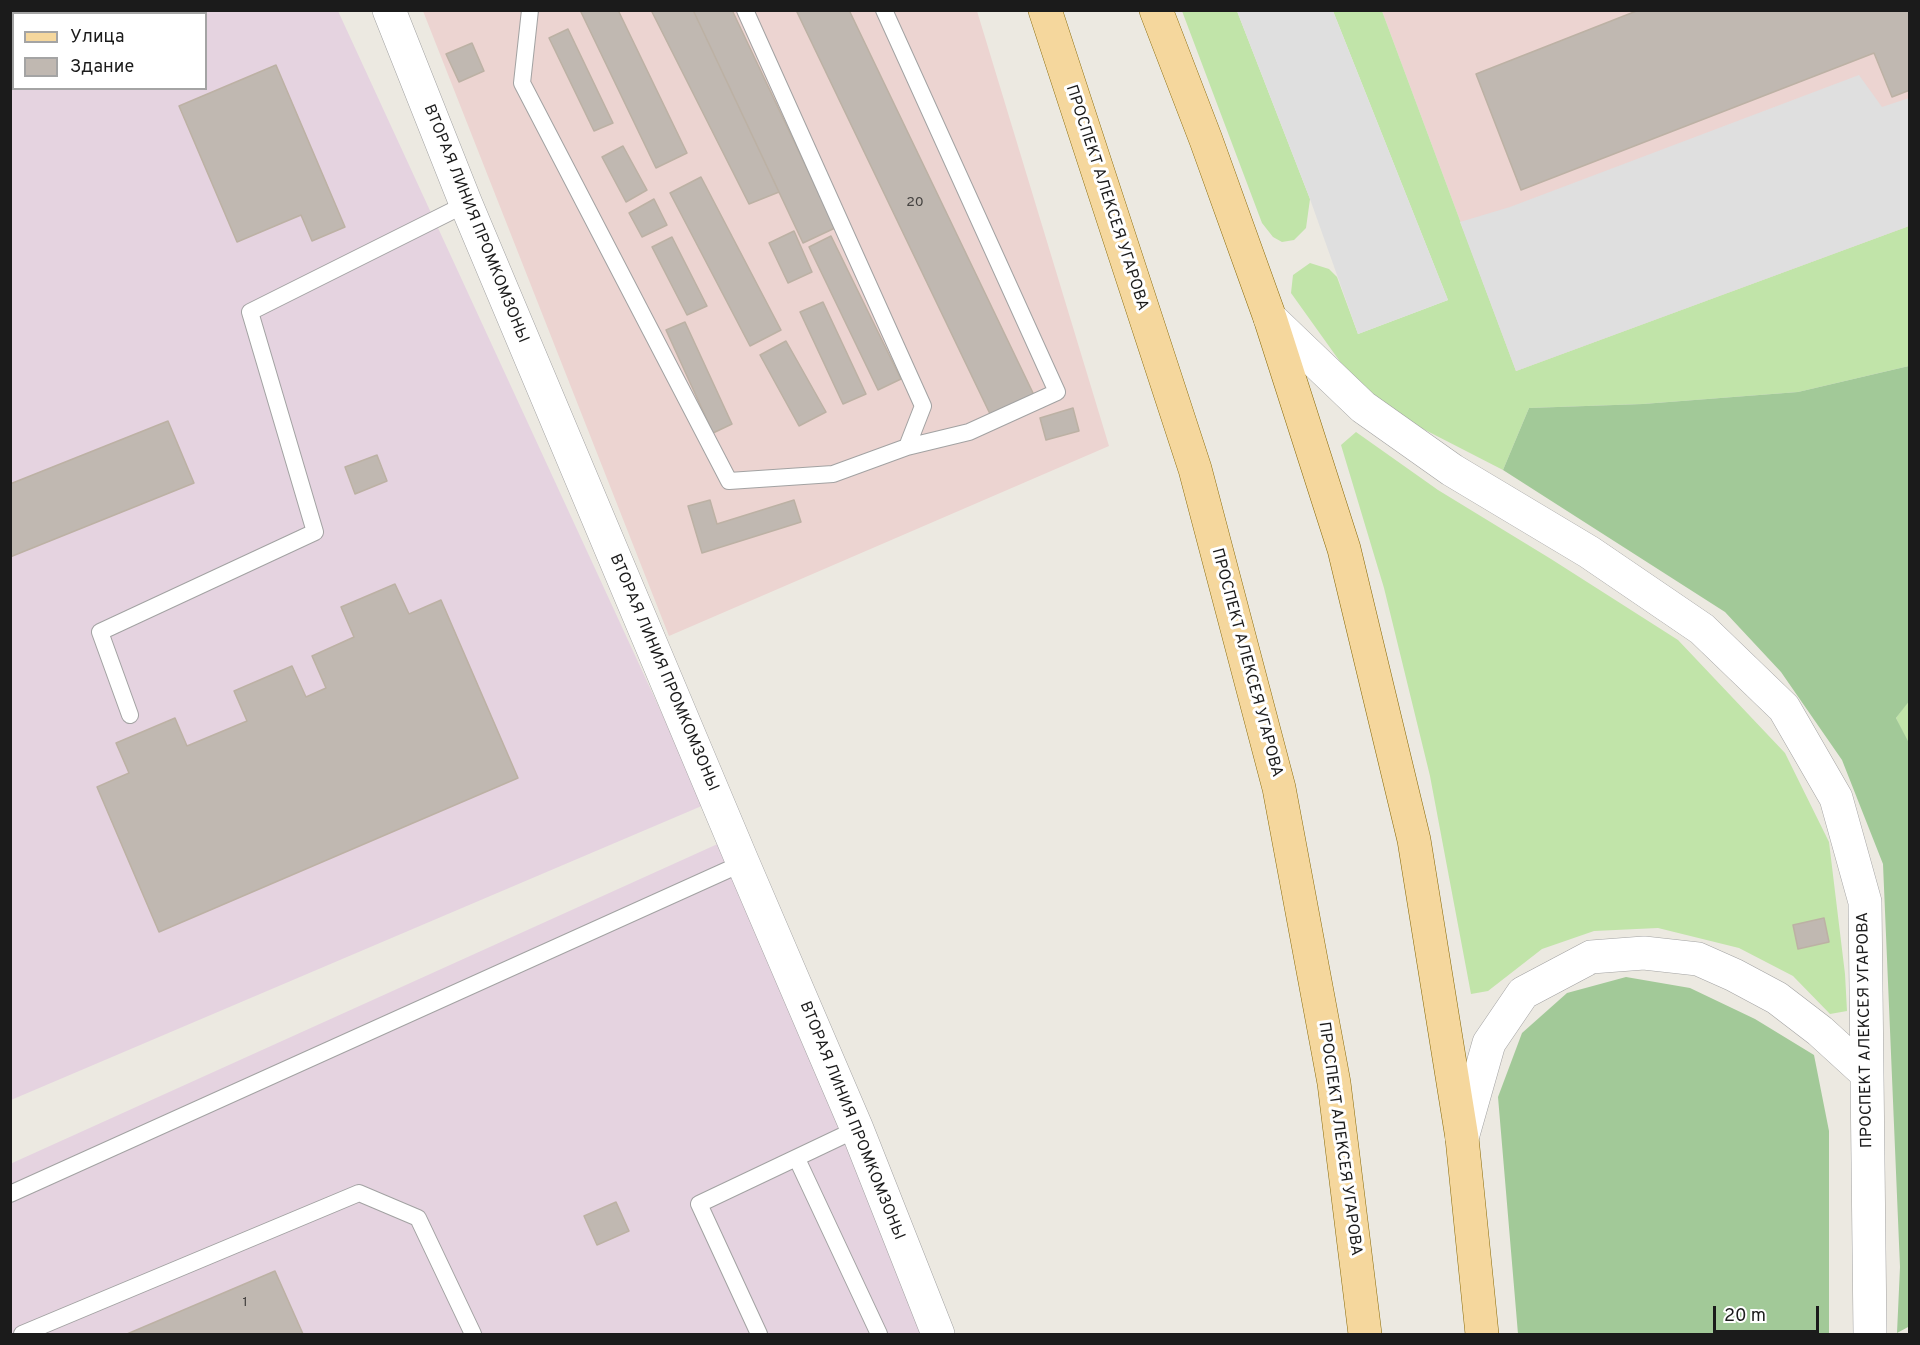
<!DOCTYPE html>
<html>
<head>
<meta charset="utf-8">
<style>
	body { margin:0 }
	#map { position:relative; width:1920px; height:1345px; overflow:hidden; background:#ece9e1; font-family:Overpass,sans-serif }
	canvas { display:block }
	.frame { position:absolute; inset:0; border:12px solid #1b1b1b; pointer-events:none }
	.legend { position:absolute; left:12px; top:12px; width:195px; height:78px; box-sizing:border-box; background:#fff; border:2px solid #a4a4a4; margin:0; padding:8px 10px; list-style:none; font-size:18px; color:#1b1b1b }
	.legend li { display:flex; align-items:center; gap:12px; height:30px }
	.legend b { width:30px; border:2px solid #a4a4a4 }
	.scale { position:absolute; left:1713px; top:1306px; width:106px; height:27px; box-sizing:border-box; border:3px solid #1b1b1b; border-top:0; padding-left:8px; font-size:18px; line-height:21px; white-space:nowrap; color:#1b1b1b; -webkit-text-stroke:4px #fff; paint-order:stroke }
</style>
</head>
<body>
<div id="map">
<canvas width="1920" height="1345"></canvas>
<div class="frame"></div>
<ul class="legend">
<li><b style="height:8px;background:#f5d79d"></b>Улица</li>
<li><b style="height:16px;background:#c0b8b1"></b>Здание</li>
</ul>
<div class="scale">20 m</div>
</div>
<script>
const ctx = document.querySelector('canvas').getContext('2d');
ctx.lineJoin = 'round';
function paint(path, color) { ctx.fillStyle = color; ctx.fill(path, 'evenodd'); }
const poly = rows => new Path2D(rows.map(r => 'M' + r).join(''));
function strokePath(path, color, width, dash) { ctx.strokeStyle = color; ctx.lineWidth = width; ctx.lineCap = dash ? 'butt' : 'round'; ctx.setLineDash(dash || []); ctx.stroke(path); }
function drawText(font, color, halo, rows, align = 'center') {
  ctx.font = font + ' Overpass,sans-serif'; ctx.lineWidth = 6; ctx.setLineDash([]); ctx.textBaseline = 'middle'; ctx.strokeStyle = halo; ctx.fillStyle = color; for (const [text, x, y, turn = 0] of rows) {
    ctx.save(); ctx.translate(x, y); ctx.rotate((+turn || 0) * Math.PI / 180); ctx.textAlign = isNaN(turn) ? turn : align; if (halo) ctx.strokeText(text, 0, 0); ctx.fillText(text, 0, 0); ctx.restore();
  }
}
paint(poly([
	[423,11,977,11,1109,446,669,636],
	[1382,11,1909,11,1909,226,1516,371]
]), '#ecd4d1');
paint(poly([
	[11,11,338,11,704,805,11,1100],
	[14,14,206,14,206,88,14,88],
	[722,842,930,1334,11,1334,10,1164]
]), '#e5d3e0');
paint(poly([
	[1182,11,1237,11,1310,199,1306,228,1294,240,1282,242,1273,237,1262,223],
	[1333,11,1382,11,1516,371,1909,226,1909,366,1798,392,1643,404,1529,408,1503,470,1394,414,1361,391,1291,293,1293,275,1310,263,1329,269,1337,277,1358,334,1448,300],
	[1356,432,1438,490,1551,559,1678,640,1785,753,1829,842,1845,974,1847,1011,1830,1014,1793,976,1739,948,1658,928,1594,931,1542,949,1488,991,1471,994,1430,776,1384,588,1341,445],
	[1909,700,1909,745,1896,718]
]), '#c1e4a9');
paint(poly([
	[1909,366,1910,700,1896,718,1910,745,1910,1326,1897,1333,1900,1267,1883,864,1842,760,1781,672,1725,612,1503,470,1529,408,1643,404,1798,392],
	[1626,977,1690,988,1755,1019,1814,1055,1829,1131,1829,1334,1518,1334,1498,1097,1522,1033,1567,993]
]), '#a2c998');
paint(poly([
	[1237,11,1333,11,1448,300,1358,334,1310,199],
	[1859,75,1882,107,1909,98,1909,226,1516,371,1460,222,1510,207]
]), '#dfdfdf');
const building = poly([
	[580,10,618,10,687,153,656,168,580,10],
	[651,10,693,10,779,192,749,204,651,10],
	[693,10,732,10,835,228,803,243,693,10],
	[796,10,849,10,1034,395,991,416,796,10],
	[1639,10,1910,10,1910,90,1892,97,1874,53,1521,190,1476,74,1639,10],
	[568,29,613,123,594,131,549,38,568,29],
	[472,43,484,71,459,82,446,54,472,43],
	[276,65,345,227,312,241,301,215,237,242,179,106,276,65],
	[623,146,647,190,626,202,602,157,623,146],
	[701,177,781,330,750,346,670,193,701,177],
	[654,199,667,225,642,237,629,213,654,199],
	[794,231,812,272,788,283,769,243,794,231],
	[831,236,901,379,878,390,809,247,831,236],
	[672,237,707,306,687,315,652,247,672,237],
	[823,302,866,394,843,404,800,312,823,302],
	[685,322,732,424,713,433,666,330,685,322],
	[786,341,826,412,799,426,760,355,786,341],
	[1073,408,1079,431,1046,440,1040,418,1073,408],
	[168,421,194,483,10,557,10,484,168,421],
	[377,455,387,481,355,494,345,467,377,455],
	[710,500,717,524,794,500,801,522,702,553,688,506,710,500],
	[395,584,409,614,441,600,518,778,159,932,97,787,129,773,116,743,175,718,187,746,247,721,234,691,292,666,306,697,326,688,312,656,354,637,341,607,395,584],
	[1824,918,1829,942,1798,949,1793,925,1824,918],
	[616,1202,629,1231,597,1245,584,1216,616,1202],
	[275,1271,303,1334,127,1334,275,1271]
]);
paint(building, '#c0b8b1');
strokePath(building, '#bcb1a4', 1.5);
const lane = poly([
	[530,10,522,83,729,481,833,474,907,447,923,406,745,10],
	[884,10,1057,392,969,432,907,447],
	[130,715,100,632,315,532,250,312,466,204],
	[797,1159,879,1334],
	[10,1194,743,863],
	[22,1334,359,1193,418,1218,473,1334],
	[759,1334,699,1204,857,1129]
]);
const street = poly([
	[389,10,466,204,743,863,857,1129,938,1334],
	[1270,318,1363,407,1452,470,1589,552,1702,629,1784,708,1836,798,1865,902,1870,1334],
	[1462,1138,1489,1043,1523,993,1591,957,1644,953,1698,959,1734,975,1777,998,1820,1031,1866,1073]
]);
const primary = poly([
	[1045,10,1195,469,1279,788,1334,1083,1365,1334],
	[1156,10,1206,140,1270,318,1344,549,1414,840,1462,1138,1482,1334]
]);
strokePath(lane, '#a2a2a2', 18);
strokePath(street, '#a2a2a2', 34);
strokePath(primary, '#886a09', 34);
strokePath(lane, '#fff', 16);
strokePath(street, '#fff', 33);
strokePath(primary, '#f5d79d', 33);
drawText('14px', '#444240', null, [
	["20",915,203],
	["1",245,1303]
]);
drawText('16px', '#1b1b1b', '#fff', [
	["ПРОСПЕКТ АЛЕКСЕЯ УГАРОВА",1106,198,72],
	["ВТОРАЯ ЛИНИЯ ПРОМКОМЗОНЫ",475,224,68],
	["ПРОСПЕКТ АЛЕКСЕЯ УГАРОВА",1246,663,75],
	["ВТОРАЯ ЛИНИЯ ПРОМКОМЗОНЫ",663,673,67],
	["ПРОСПЕКТ АЛЕКСЕЯ УГАРОВА",1866,1030,-91],
	["ВТОРАЯ ЛИНИЯ ПРОМКОМЗОНЫ",851,1121,68],
	["ПРОСПЕКТ АЛЕКСЕЯ УГАРОВА",1339,1139,82]
]);
</script>
</body>
</html>
